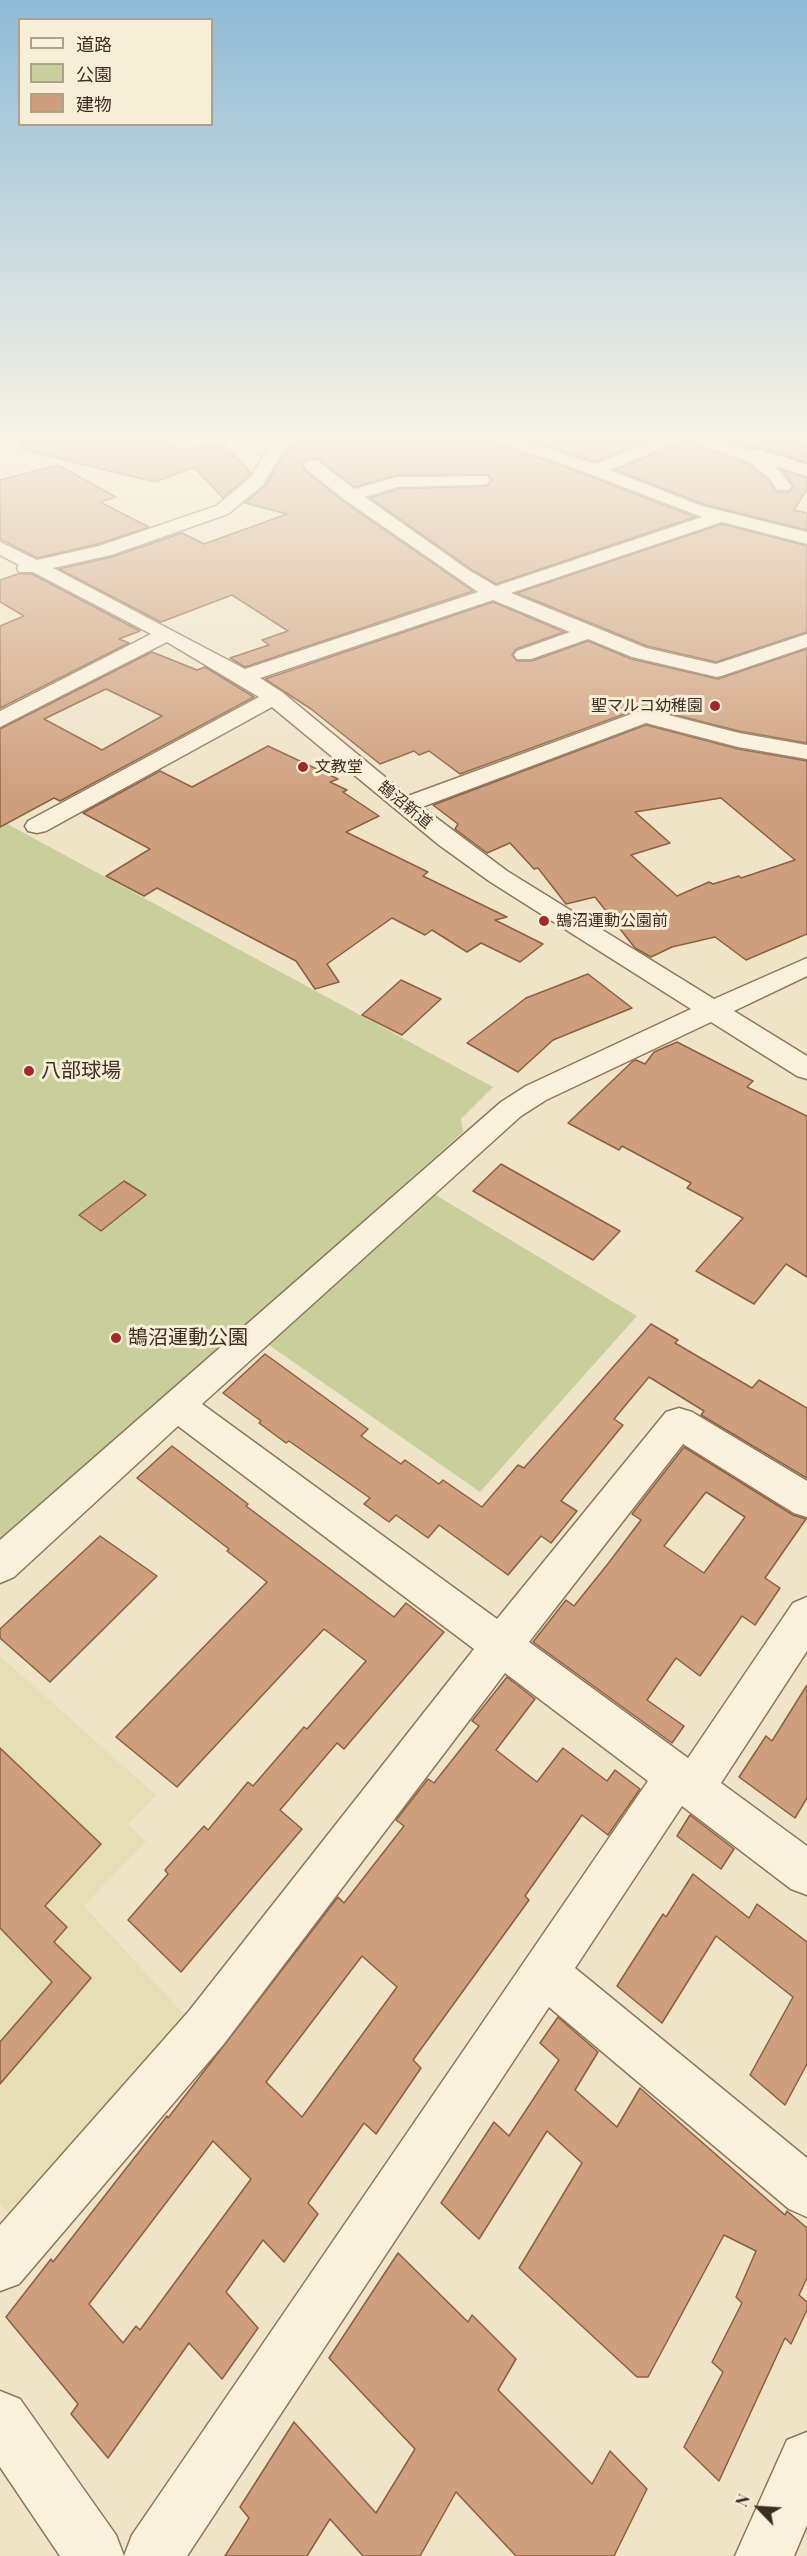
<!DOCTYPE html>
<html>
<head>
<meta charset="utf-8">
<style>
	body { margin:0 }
	#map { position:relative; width:807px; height:2556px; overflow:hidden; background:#f0e4c8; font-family:"Playfair Display","Noto Sans JP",serif }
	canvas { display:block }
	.legend { position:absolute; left:18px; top:18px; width:195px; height:108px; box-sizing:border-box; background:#f7eed8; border:2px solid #ada18e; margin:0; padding:8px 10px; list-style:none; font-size:18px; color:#3d2e20 }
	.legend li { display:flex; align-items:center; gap:12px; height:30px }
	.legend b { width:30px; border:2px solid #ada18e }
	.north { position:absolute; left:729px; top:2478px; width:60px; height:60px; -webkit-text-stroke:4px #f7eed8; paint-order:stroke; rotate:295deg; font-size:16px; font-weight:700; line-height:24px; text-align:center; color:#3d2e20 }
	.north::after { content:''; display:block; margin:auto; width:21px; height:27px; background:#3d2e20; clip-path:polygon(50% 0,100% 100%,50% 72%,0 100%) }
</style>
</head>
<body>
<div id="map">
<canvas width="807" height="2556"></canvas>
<ul class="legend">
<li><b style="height:8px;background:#faf1dc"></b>道路</li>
<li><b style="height:16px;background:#c9cf9b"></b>公園</li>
<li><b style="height:16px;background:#cf9f7d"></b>建物</li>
</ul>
<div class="north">N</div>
</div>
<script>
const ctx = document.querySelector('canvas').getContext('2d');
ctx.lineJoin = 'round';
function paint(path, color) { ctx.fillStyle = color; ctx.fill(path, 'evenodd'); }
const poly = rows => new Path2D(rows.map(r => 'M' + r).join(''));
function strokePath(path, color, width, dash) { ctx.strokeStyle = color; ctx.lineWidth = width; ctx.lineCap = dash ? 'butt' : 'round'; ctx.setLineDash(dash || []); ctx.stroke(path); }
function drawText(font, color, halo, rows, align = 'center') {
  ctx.font = font + ' "Playfair Display","Noto Sans JP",serif'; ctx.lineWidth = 6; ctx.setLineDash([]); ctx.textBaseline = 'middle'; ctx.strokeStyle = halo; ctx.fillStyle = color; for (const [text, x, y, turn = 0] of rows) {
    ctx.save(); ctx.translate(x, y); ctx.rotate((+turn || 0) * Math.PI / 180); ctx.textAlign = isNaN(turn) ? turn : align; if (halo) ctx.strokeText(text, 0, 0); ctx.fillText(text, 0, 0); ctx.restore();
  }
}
paint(poly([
	[0,1656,156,1795,128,1825,146,1841,84,1906,192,2023,18,2224,0,2203]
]), '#e6deb5');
paint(poly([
	[0,820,493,1087,461,1119,463,1132,0,1543],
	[434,1194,637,1316,480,1492,269,1345]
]), '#c9cf9b');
const building = poly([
	[21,440,164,440,180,450,223,443,251,473,223,498,194,467,155,482,20,449,21,440],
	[293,440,494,440,497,445,560,465,695,517,496,584,471,569,370,498,398,489,487,486,492,480,489,475,397,475,354,487,319,459,306,459,302,464,305,471,344,502,473,591,245,667,230,658,269,645,262,640,288,631,232,595,161,622,59,569,112,557,182,533,204,544,287,514,245,503,265,486,293,440],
	[526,440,650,440,595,462,526,440],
	[679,440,693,440,696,445,748,464,768,481,777,492,789,492,794,486,782,470,807,478,807,489,794,510,807,513,807,530,703,504,616,470,676,445,679,440],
	[724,440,797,440,807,446,807,463,764,448,751,449,724,440],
	[58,465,116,497,100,502,149,527,98,544,37,558,0,539,0,480,58,465],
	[722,524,807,546,807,632,716,662,647,646,517,593,722,524],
	[18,574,32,574,140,631,119,639,129,643,0,708,0,626,24,616,0,602,0,580,18,574],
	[493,602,564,632,516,649,512,655,517,661,532,661,588,641,631,659,718,679,807,649,807,743,739,731,644,707,460,774,429,751,419,755,414,751,380,764,311,709,265,679,493,602],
	[152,652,197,670,205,667,254,697,60,801,54,798,0,827,0,729,152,652],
	[106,689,162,716,102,750,44,719,106,689],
	[646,725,738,749,807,761,807,934,746,960,715,937,672,947,651,957,635,948,595,897,566,904,538,868,534,869,510,843,487,853,455,829,458,824,433,805,646,725],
	[721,798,795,860,741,878,739,876,713,884,709,882,677,896,631,855,670,843,635,812,721,798],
	[268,746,338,779,330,782,347,790,343,792,379,816,346,832,428,872,423,876,507,917,495,920,543,944,520,962,481,943,467,952,432,930,425,935,392,918,327,964,339,982,315,989,296,961,157,888,144,896,106,876,150,849,83,813,160,771,192,787,268,746],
	[588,974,632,1008,553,1040,518,1072,467,1043,526,998,588,974],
	[401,980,441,999,402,1035,362,1015,401,980],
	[677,1042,753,1081,747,1087,807,1116,807,1277,786,1264,754,1304,696,1271,743,1218,687,1188,691,1183,622,1146,619,1150,568,1123,633,1061,636,1060,645,1064,654,1052,677,1042],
	[501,1164,620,1231,593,1260,473,1191,501,1164],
	[124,1181,146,1195,101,1231,79,1215,124,1181],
	[651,1324,678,1340,675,1343,752,1388,759,1380,807,1408,807,1478,701,1415,704,1411,649,1377,614,1419,623,1425,561,1501,577,1511,551,1543,541,1536,508,1575,439,1525,428,1538,396,1515,389,1522,364,1504,370,1498,289,1441,286,1443,259,1423,261,1421,223,1393,265,1354,368,1429,361,1436,401,1464,405,1460,439,1484,443,1480,482,1507,518,1465,524,1468,651,1324],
	[172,1446,248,1504,246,1506,394,1617,406,1603,444,1632,344,1749,337,1743,280,1810,302,1829,181,1972,128,1920,168,1874,165,1870,204,1826,208,1830,248,1782,253,1786,304,1727,307,1729,366,1661,324,1629,177,1787,116,1737,267,1582,227,1551,229,1549,137,1478,172,1446],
	[684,1447,793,1515,806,1519,765,1578,780,1588,755,1625,742,1616,700,1676,676,1658,647,1700,684,1726,672,1743,533,1642,566,1600,574,1606,607,1565,641,1520,632,1514,684,1447],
	[706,1492,745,1517,704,1573,664,1546,706,1492],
	[100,1536,157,1576,50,1682,0,1638,0,1629,100,1536],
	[507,1677,535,1699,496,1750,537,1782,563,1748,607,1781,615,1770,640,1789,608,1835,582,1815,525,1896,529,1900,413,2060,421,2068,376,2134,364,2123,308,2203,318,2214,284,2262,263,2240,226,2292,258,2328,222,2379,189,2343,108,2458,71,2414,78,2404,6,2317,51,2259,53,2262,167,2116,168,2118,338,1897,344,1903,404,1826,396,1820,428,1779,434,1783,479,1726,472,1721,507,1677],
	[362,1956,397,1987,302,2117,266,2082,362,1956],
	[213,2141,251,2179,140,2330,136,2326,123,2343,89,2304,213,2141],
	[807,1685,807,1798,795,1818,739,1777,766,1736,772,1741,807,1685],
	[0,1748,101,1844,45,1906,67,1927,54,1942,91,1978,0,2084,0,2042,52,1982,0,1928,0,1748],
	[690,1815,734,1849,721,1869,677,1836,690,1815],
	[693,1874,749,1918,757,1904,807,1942,807,2064,785,2105,750,2075,793,1997,716,1936,662,2023,617,1986,663,1914,666,1917,693,1874],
	[558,2017,598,2052,575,2090,617,2127,640,2088,785,2215,787,2211,807,2228,807,2278,799,2295,807,2302,807,2310,791,2344,785,2338,719,2481,684,2447,723,2372,712,2362,742,2303,736,2297,756,2251,724,2235,648,2377,637,2377,519,2268,582,2163,547,2131,479,2239,441,2203,494,2122,509,2136,559,2060,540,2043,558,2017],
	[398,2253,468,2322,472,2315,516,2359,498,2390,592,2484,610,2451,647,2489,614,2556,516,2556,456,2492,420,2556,363,2556,330,2519,307,2556,225,2556,249,2518,240,2507,294,2422,376,2513,415,2449,329,2358,398,2253]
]);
paint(building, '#cf9f7d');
strokePath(building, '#8d5f41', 1.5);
const minor = poly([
	[273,440,289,440,263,485,228,514,111,555,53,568,245,669,478,592,345,500,306,469,304,465,306,461,312,460,318,461,354,489,397,477,487,476,490,480,487,484,481,485,398,487,365,497,470,571,496,586,702,517,561,463,498,443,496,440,520,440,595,464,655,440,677,440,675,443,610,470,702,506,807,532,807,544,722,522,511,593,646,648,716,664,807,634,807,647,724,675,717,677,632,657,588,639,531,659,517,659,514,655,517,651,570,632,493,600,260,678,282,692,408,796,645,709,739,733,807,745,807,759,738,747,646,723,422,807,507,871,714,999,807,958,807,976,734,1011,807,1056,807,1079,797,1076,711,1022,546,1100,521,1116,202,1404,497,1619,666,1412,679,1408,692,1412,807,1481,807,1517,794,1513,683,1444,529,1642,688,1758,793,1603,807,1597,807,1651,721,1783,807,1846,807,1895,791,1889,682,1806,575,1968,807,2158,807,2217,789,2209,549,2007,187,2556,60,2556,0,2467,0,2391,20,2399,116,2535,124,2556,132,2535,648,1781,505,1673,223,2045,19,2284,0,2291,0,2225,189,2011,474,1649,178,1426,14,1577,0,1583,0,1540,501,1102,526,1086,691,1009,489,881,439,845,272,707,46,831,37,833,28,831,25,826,28,821,259,697,167,642,0,727,0,711,151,634,33,572,19,572,17,568,19,565,0,555,0,542,37,560,99,546,216,506,250,478,273,440],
	[695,440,718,440,751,451,763,450,807,465,807,476,775,466,792,486,789,490,777,490,770,479,749,462,697,443,695,440],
	[807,2432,807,2525,794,2556,735,2556,787,2440,807,2432]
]);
strokePath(minor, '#8d765c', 3);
paint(minor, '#faf1dc');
strokePath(poly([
	[729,440,807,463]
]), '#3d2e20', 2, [6, 6]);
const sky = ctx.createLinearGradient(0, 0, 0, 797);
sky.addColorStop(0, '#8fbad6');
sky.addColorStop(0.55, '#f8f3e6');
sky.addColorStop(1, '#f8f3e600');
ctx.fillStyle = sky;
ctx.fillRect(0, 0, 807, 797);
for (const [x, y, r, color] of [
	[715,706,6,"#9e2a2b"],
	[303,767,6,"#9e2a2b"],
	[544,921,6,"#9e2a2b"],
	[29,1071,6,"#9e2a2b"],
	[116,1338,6,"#9e2a2b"]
]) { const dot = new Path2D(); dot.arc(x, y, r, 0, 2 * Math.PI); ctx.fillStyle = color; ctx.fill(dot); strokePath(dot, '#f7eed8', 2); }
drawText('16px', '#3d2e20', '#f7eed8', [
	["聖マルコ幼稚園",703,706,"right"],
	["文教堂",315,767],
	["鵠沼運動公園前",556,921]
], 'left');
drawText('16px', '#3d2e20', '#f7eed8', [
	["鵠沼新道",405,805,39]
]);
drawText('20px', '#3d2e20', '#f7eed8', [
	["八部球場",41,1071],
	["鵠沼運動公園",128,1338]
], 'left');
</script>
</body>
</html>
